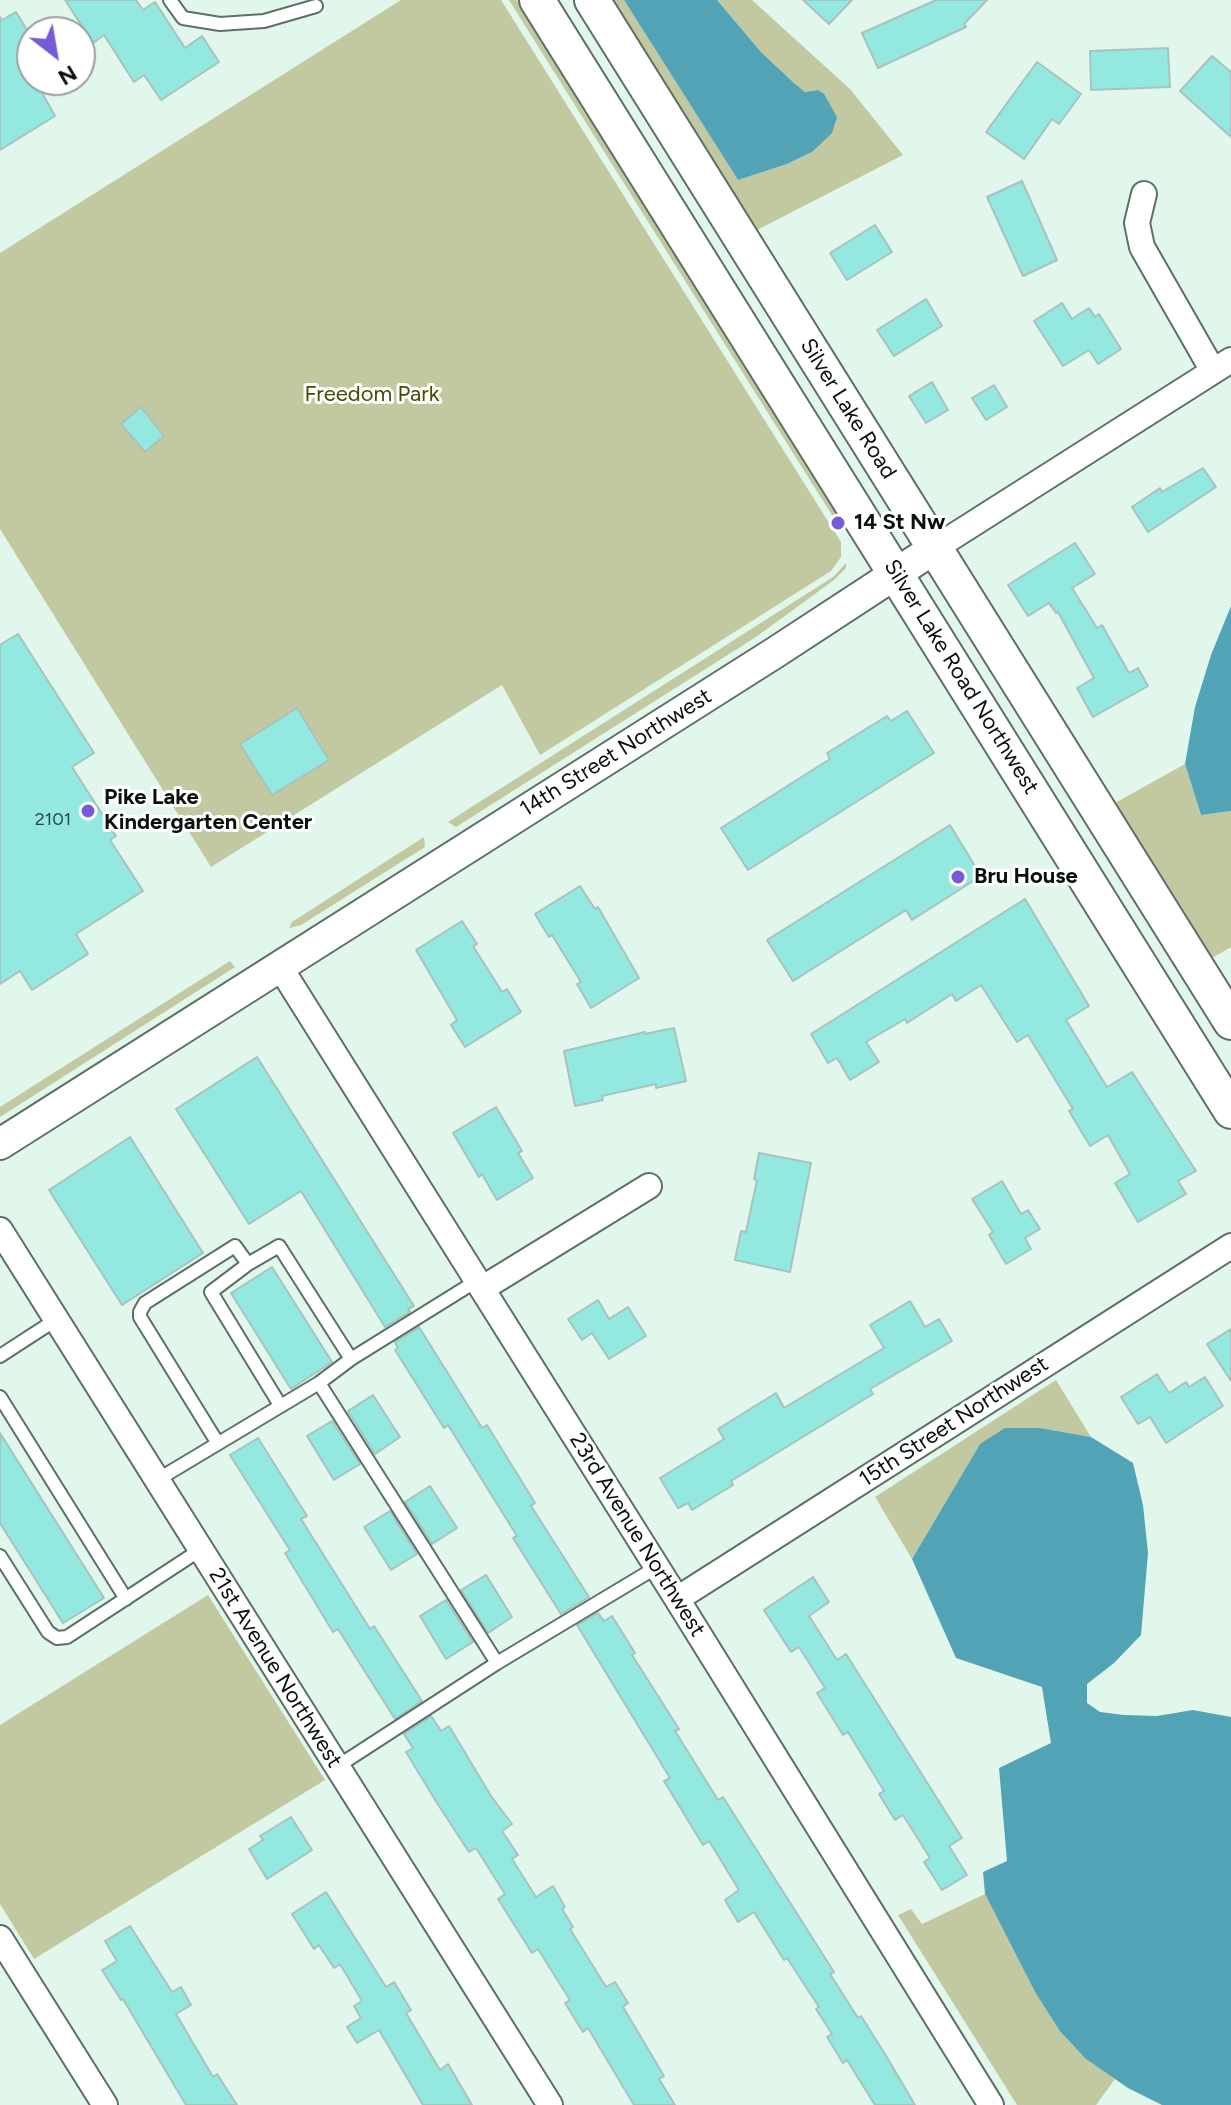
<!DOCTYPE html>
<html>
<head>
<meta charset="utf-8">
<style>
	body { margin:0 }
	#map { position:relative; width:1231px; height:2105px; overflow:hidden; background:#e1f7ec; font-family:Figtree,sans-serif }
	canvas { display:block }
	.north { position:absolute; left:16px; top:16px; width:80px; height:80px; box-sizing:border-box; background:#fff; border:2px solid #9c9f9e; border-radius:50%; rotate:149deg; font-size:22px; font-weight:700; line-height:32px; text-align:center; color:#08100c }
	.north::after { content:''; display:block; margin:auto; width:28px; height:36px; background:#755cd6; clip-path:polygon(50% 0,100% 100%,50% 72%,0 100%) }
</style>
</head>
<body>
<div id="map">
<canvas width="1231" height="2105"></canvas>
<div class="north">N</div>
</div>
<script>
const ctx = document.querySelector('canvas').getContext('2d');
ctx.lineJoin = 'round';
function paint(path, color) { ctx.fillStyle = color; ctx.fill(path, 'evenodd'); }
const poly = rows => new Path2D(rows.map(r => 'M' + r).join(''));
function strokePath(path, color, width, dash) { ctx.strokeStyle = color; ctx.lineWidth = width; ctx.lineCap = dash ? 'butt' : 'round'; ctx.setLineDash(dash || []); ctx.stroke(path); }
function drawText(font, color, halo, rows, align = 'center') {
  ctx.font = font + ' Figtree,sans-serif'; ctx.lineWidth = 6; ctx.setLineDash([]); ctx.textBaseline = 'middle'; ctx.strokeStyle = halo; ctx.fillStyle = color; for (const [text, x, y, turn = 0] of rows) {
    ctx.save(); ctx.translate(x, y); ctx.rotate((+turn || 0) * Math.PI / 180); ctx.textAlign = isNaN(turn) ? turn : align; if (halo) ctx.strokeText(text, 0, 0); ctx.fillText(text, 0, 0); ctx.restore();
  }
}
paint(poly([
	[401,0,501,0,841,542,841,557,831,571,540,755,502,685,211,867,0,529,0,253],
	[509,0,517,0,840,517,835,520],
	[612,0,624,0,738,180,787,164,812,152,818,90,805,92,793,82,761,52,717,0,752,0,850,89,903,155,757,230],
	[846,563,846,568,834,580,756,637,456,827,448,822,833,577],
	[1185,764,1201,815,1231,811,1231,947,1212,958,1115,803],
	[424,837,425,847,301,925,289,928,292,922],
	[230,961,235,967,0,1117,0,1107],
	[1056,1380,1091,1437,1040,1428,980,1444,912,1559,875,1497],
	[208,1595,325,1780,34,1959,0,1904,0,1725],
	[985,1894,1035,1992,1086,2059,1115,2079,1096,2105,1017,2105,898,1915,911,1909,922,1924]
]), '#c2c8a0');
paint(poly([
	[624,0,717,0,761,52,793,82,805,92,818,90,824,94,837,117,832,133,812,152,787,164,738,180],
	[1231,606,1231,811,1201,815,1185,764,1195,707,1211,655],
	[1005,1428,1040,1428,1091,1437,1133,1463,1143,1505,1148,1553,1141,1635,1114,1663,1087,1684,1087,1703,1100,1712,1124,1715,1157,1716,1193,1710,1231,1717,1231,2105,1162,2105,1128,2088,1086,2059,1060,2031,1035,1992,985,1894,983,1872,1007,1861,999,1768,1051,1743,1042,1687,956,1658,912,1559,980,1444]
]), '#52a3b5');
const building = poly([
	[65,0,136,0,143,10,155,2,185,48,202,36,219,62,161,100,144,75,134,82,104,35,93,43,65,0],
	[803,0,852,0,829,24,803,0],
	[936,0,987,0,964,24,966,27,878,68,862,33,936,0],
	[16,12,32,38,18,47,32,69,32,80,39,80,44,89,41,91,55,116,0,150,0,17,2,20,16,12],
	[1168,48,1170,87,1091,90,1090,51,1168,48],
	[1212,56,1231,72,1231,137,1180,91,1212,56],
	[1037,62,1081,94,1059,124,1052,119,1024,159,986,132,1037,62],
	[1022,181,1057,260,1023,276,987,197,1022,181],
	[875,225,892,252,847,280,830,253,875,225],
	[926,299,942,326,894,356,877,330,926,299],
	[1062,303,1072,319,1089,308,1095,317,1099,314,1121,349,1098,364,1089,350,1063,366,1034,321,1062,303],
	[932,382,948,410,926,423,909,396,932,382],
	[994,385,1007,407,986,420,972,398,994,385],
	[141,407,164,436,145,452,121,424,141,407],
	[1203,468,1216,487,1148,532,1132,507,1160,488,1162,492,1203,468],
	[1075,543,1095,574,1072,588,1097,628,1102,625,1129,673,1138,668,1148,686,1093,717,1077,688,1094,678,1058,612,1056,613,1049,603,1028,616,1008,585,1075,543],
	[18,634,94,753,72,767,116,836,110,840,143,891,76,934,88,954,32,990,20,971,0,984,0,645,18,634],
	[297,708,329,760,272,795,240,744,297,708],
	[907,711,934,753,748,870,721,828,830,759,827,753,887,716,891,721,907,711],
	[950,825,981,876,912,920,906,910,793,981,767,940,950,825],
	[580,886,595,909,598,907,639,978,591,1008,577,984,581,982,552,935,549,937,535,914,580,886],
	[1025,899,1089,1006,1066,1020,1107,1087,1132,1072,1196,1171,1178,1181,1186,1194,1138,1222,1115,1183,1130,1174,1108,1135,1090,1146,1069,1111,1073,1109,1028,1035,1017,1042,981,985,956,1001,952,994,907,1023,905,1019,866,1042,879,1062,850,1080,837,1058,828,1063,811,1034,1025,899],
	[462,921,477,944,473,946,502,992,507,989,521,1012,465,1047,451,1025,457,1020,416,950,462,921],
	[674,1028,686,1081,656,1088,656,1084,602,1096,603,1100,575,1106,564,1051,645,1032,645,1034,674,1028],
	[257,1057,414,1306,408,1309,410,1312,385,1327,301,1191,249,1224,176,1109,257,1057],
	[496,1107,522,1151,518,1153,533,1178,497,1200,482,1174,479,1177,453,1133,496,1107],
	[130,1137,203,1253,122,1305,49,1190,130,1137],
	[759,1153,811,1163,790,1272,735,1260,741,1231,746,1232,757,1180,754,1179,759,1153],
	[1002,1181,1021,1214,1028,1210,1040,1229,1025,1238,1031,1249,1006,1264,989,1235,993,1232,972,1199,1002,1181],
	[272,1267,332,1362,291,1389,231,1293,272,1267],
	[598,1300,609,1319,628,1307,646,1336,609,1359,592,1333,582,1340,568,1319,598,1300],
	[910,1301,925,1327,939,1319,952,1341,870,1389,873,1394,731,1481,733,1485,692,1510,688,1503,678,1508,660,1478,724,1439,718,1429,776,1393,784,1408,884,1348,870,1325,910,1301],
	[419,1327,482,1428,487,1425,535,1503,531,1506,589,1597,561,1614,513,1538,517,1536,448,1425,444,1428,395,1350,398,1348,395,1342,419,1327],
	[1231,1329,1231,1381,1207,1344,1231,1329],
	[1157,1374,1169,1393,1186,1382,1189,1387,1205,1377,1223,1406,1166,1443,1150,1417,1138,1424,1121,1397,1157,1374],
	[373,1395,400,1437,375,1454,348,1411,373,1395],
	[332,1421,360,1464,334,1480,307,1436,332,1421],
	[0,1433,104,1598,63,1623,0,1523,0,1433],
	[258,1438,307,1516,301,1519,370,1629,374,1626,422,1701,395,1719,338,1629,333,1632,285,1553,290,1550,230,1455,258,1438],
	[430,1486,457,1528,432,1544,405,1502,430,1486],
	[390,1511,417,1554,391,1570,364,1527,390,1511],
	[486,1575,512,1617,488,1633,461,1590,486,1575],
	[813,1577,829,1602,809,1616,837,1660,846,1654,962,1838,949,1846,967,1875,942,1890,924,1862,930,1858,903,1815,895,1820,879,1794,884,1791,848,1732,843,1735,817,1693,825,1688,799,1647,791,1652,764,1610,813,1577],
	[446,1600,473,1642,446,1659,420,1616,446,1600],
	[598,1613,604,1621,612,1616,635,1653,632,1655,679,1729,675,1731,718,1800,723,1797,834,1972,830,1974,858,2018,861,2016,885,2054,915,2105,875,2105,847,2060,843,2063,827,2037,832,2034,816,2009,819,2007,787,1958,784,1960,754,1912,738,1922,725,1900,739,1890,709,1841,703,1845,664,1781,670,1778,577,1625,598,1613],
	[431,1716,441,1731,449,1726,491,1796,512,1824,502,1831,518,1855,512,1859,536,1897,553,1886,565,1907,562,1909,573,1927,570,1929,606,1987,615,1982,628,2003,623,2007,664,2076,659,2079,675,2105,634,2105,588,2028,583,2032,565,2003,570,2000,538,1949,532,1953,498,1899,505,1894,476,1848,469,1852,437,1803,406,1752,413,1748,404,1734,431,1716],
	[291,1817,312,1850,267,1879,249,1849,263,1840,260,1836,291,1817],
	[326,1892,386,1987,394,1982,411,2010,406,2013,440,2070,448,2064,472,2105,423,2105,379,2030,357,2043,347,2027,361,2018,354,2006,362,2001,340,1964,334,1968,319,1945,314,1949,292,1914,326,1892],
	[130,1926,172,1992,181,1987,191,2005,176,2014,213,2077,217,2074,237,2105,186,2105,123,1999,121,2000,102,1970,117,1961,105,1941,130,1926]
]);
paint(building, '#93e8e0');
strokePath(building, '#a8c2bf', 2);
const service = poly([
	[170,0,183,18,220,24,264,21,316,6],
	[0,1356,57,1319],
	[319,1383,497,1663],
	[0,1397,126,1599],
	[280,1405,211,1292,248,1264,279,1246,351,1359],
	[217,1442,140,1317,140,1312,145,1303,235,1246,248,1264],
	[157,1480,319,1383,351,1359,478,1280],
	[0,1556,48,1632,57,1638,67,1637,200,1550],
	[338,1766,497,1663,657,1567]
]);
const minor = poly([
	[1144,194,1137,223,1142,247,1213,371],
	[935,548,1231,360],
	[280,967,677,1599,991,2105],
	[0,1230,550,2105],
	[483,1288,649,1186],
	[677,1599,1231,1246],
	[0,1938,105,2105]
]);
const tertiary = poly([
	[0,1144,776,652,935,548]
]);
const secondary = poly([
	[537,0,1231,1111],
	[592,0,1231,1022]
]);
strokePath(service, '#5c7066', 16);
strokePath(minor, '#5c7066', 28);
strokePath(tertiary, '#5c7066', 34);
strokePath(secondary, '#5c7066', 38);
strokePath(service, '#fff', 12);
strokePath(minor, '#fff', 24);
strokePath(tertiary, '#fff', 30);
strokePath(secondary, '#fff', 34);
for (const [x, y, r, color] of [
	[838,523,8,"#755cd6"],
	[88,811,8,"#755cd6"],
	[958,877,8,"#755cd6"]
]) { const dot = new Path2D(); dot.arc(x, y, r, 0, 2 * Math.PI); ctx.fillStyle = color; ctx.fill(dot); strokePath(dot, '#fff', 3); }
drawText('18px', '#2b4641', null, [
	["2101",53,820]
]);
drawText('22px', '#464b00', '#fff', [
	["Freedom Park",372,395]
]);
drawText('22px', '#08100c', '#fff', [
	["Silver Lake Road",848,409,58],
	["Silver Lake Road Northwest",961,677,58],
	["14th Street Northwest",616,753,-32],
	["15th Street Northwest",954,1422,-33],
	["23rd Avenue Northwest",637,1535,58],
	["21st Avenue Northwest",275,1668,58]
]);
drawText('bold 22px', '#08100c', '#fff', [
	["14 St Nw",854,523],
	["Pike Lake",104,798],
	["Kindergarten Center",104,823],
	["Bru House",974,877]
], 'left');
</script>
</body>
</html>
